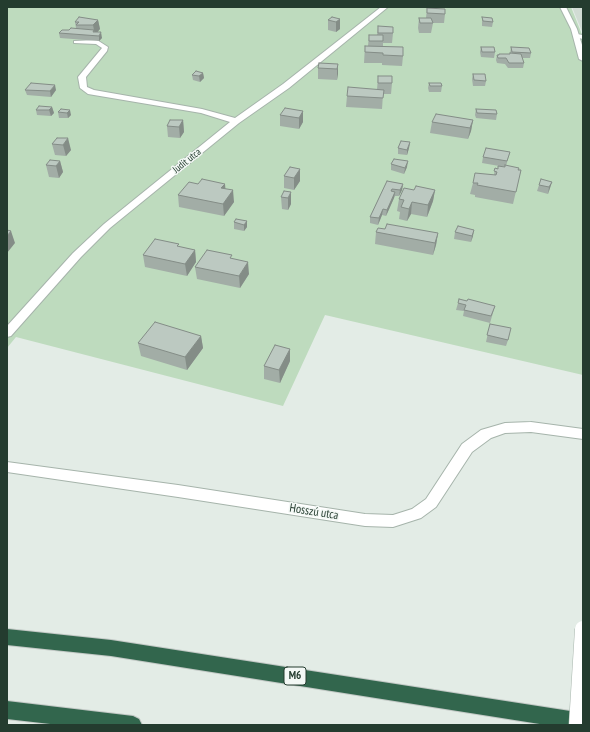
<!DOCTYPE html>
<html>
<head>
<meta charset="utf-8">
<style>
	body { margin:0 }
	#map { position:relative; width:590px; height:732px; overflow:hidden; background:#e3ece6; font-family:"PT Sans Narrow",sans-serif }
	canvas { display:block }
	.frame { position:absolute; inset:0; border:8px solid #243c2f; pointer-events:none }
</style>
</head>
<body>
<div id="map">
<canvas width="590" height="732"></canvas>
<div class="frame"></div>
</div>
<script>
const ctx = document.querySelector('canvas').getContext('2d');
ctx.lineJoin = 'round';
function paint(path, color) { ctx.fillStyle = color; ctx.fill(path, 'evenodd'); }
const poly = rows => new Path2D(rows.map(r => 'M' + r).join(''));
function strokePath(path, color, width, dash) { ctx.strokeStyle = color; ctx.lineWidth = width; ctx.lineCap = dash ? 'butt' : 'round'; ctx.setLineDash(dash || []); ctx.stroke(path); }
function drawText(font, color, halo, rows, align = 'center') {
  ctx.font = font + ' "PT Sans Narrow",sans-serif'; ctx.lineWidth = 3; ctx.setLineDash([]); ctx.textBaseline = 'middle'; ctx.strokeStyle = halo; ctx.fillStyle = color; for (const [text, x, y, turn = 0] of rows) {
    ctx.save(); ctx.translate(x, y); ctx.rotate((+turn || 0) * Math.PI / 180); ctx.textAlign = isNaN(turn) ? turn : align; if (halo) ctx.strokeText(text, 0, 0); ctx.fillText(text, 0, 0); ctx.restore();
  }
}
paint(poly([
	[572,7,583,7,583,34]
]), '#d1dcd4');
paint(poly([
	[7,7,571,7,583,37,583,375,325,315,283,406,16,337,7,348]
]), '#bedbbe');
const lane = poly([
	[576,34,583,35,583,39,574,37,574,35,576,34]
]);
const street = poly([
	[381,7,388,7,289,88,239,123,110,228,81,257,11,336,7,337,7,326,73,253,104,224,230,122,201,113,88,94,80,88,78,77,102,48,96,44,74,43,74,41,97,40,108,47,107,51,86,77,87,87,94,90,202,109,235,118,283,84,381,7],
	[560,7,566,7,577,29,583,48,583,61,579,59,571,29,560,7],
	[531,422,583,429,583,439,531,432,505,433,491,438,472,452,436,507,421,518,393,527,365,526,178,497,7,472,7,462,178,485,365,514,393,515,412,509,426,499,462,444,481,430,505,423,531,422]
]);
const highway = poly([
	[7,629,111,640,583,713,583,725,546,725,111,656,7,645,7,629],
	[7,701,133,716,139,719,142,725,59,725,7,719,7,701]
]);
strokePath(lane, '#a6b4ab', 2);
strokePath(street, '#a6b4ab', 2);
strokePath(highway, '#c2c8c5', 2);
paint(lane, '#fff');
paint(street, '#fff');
paint(highway, '#32664d');
const streetBridge = poly([
	[577,725,583,629]
]);
strokePath(streetBridge, '#a6b4ab', 17, []);
strokePath(streetBridge, '#fff', 16);
paint(poly([
	[339,7,350,7,348,8],
	[427,8,445,14,444,23,433,23,431,33,419,33,418,28,419,18,426,18],
	[482,17,493,22,492,27,482,26],
	[340,19,340,29,336,32,328,30,328,20],
	[98,20,100,29,97,32,102,38,99,41,60,38,59,33,76,28,75,22],
	[378,26,393,33,392,43,383,43,383,47,403,56,402,66,382,65,382,63,364,63,365,46,368,46,369,35,377,35],
	[481,47,495,52,494,58,481,57,480,52],
	[511,47,531,53,530,58,522,58,524,63,523,68,508,68,505,64,497,63,496,60,497,55,498,55,499,54,510,54],
	[338,64,337,80,318,79,318,68],
	[203,73,204,78,200,82,193,80,192,75],
	[473,74,486,81,485,86,473,86,472,79],
	[378,76,392,83,391,94,383,94,382,109,346,107,347,96,377,90],
	[429,83,442,86,441,92,429,92,428,88],
	[25,90,56,90,51,97,27,95],
	[52,107,54,113,51,116,37,115,36,110],
	[61,109,71,115,68,118,59,118,58,112],
	[476,109,497,114,496,120,476,118,475,115],
	[303,111,303,122,299,129,280,126,280,115],
	[183,120,184,132,180,138,168,137,167,126],
	[473,120,471,131,468,139,430,133,432,122],
	[57,138,71,150,66,156,55,155,52,144],
	[410,142,409,148,407,155,398,154,398,148],
	[510,152,506,166,521,170,513,204,475,197,475,195,470,194,473,183,494,175,495,168,498,169,505,167,482,163,483,157],
	[60,161,63,172,59,178,49,177,46,165],
	[391,164,407,167,404,174,391,170],
	[300,169,300,181,294,190,284,188,284,176],
	[387,181,403,184,402,190,399,196,395,196,394,198,386,216,382,215,378,225,370,223,370,217],
	[552,182,548,194,537,191,539,185],
	[198,184,225,184,225,189,234,202,224,216,179,207,178,195],
	[414,190,435,190,433,201,427,217,411,214,407,221,399,219,400,212,397,211,399,199],
	[291,192,291,204,288,210,282,209,281,197],
	[247,221,247,227,244,231,234,229,234,222],
	[385,229,438,233,436,245,433,255,375,244,376,232],
	[455,232,473,236,471,242,454,239],
	[180,247,195,250,196,262,187,276,145,267,143,255],
	[195,267,249,274,240,288,197,279],
	[467,301,495,306,490,323,463,316,464,311,456,310,458,303],
	[490,324,508,340,506,346,486,342],
	[201,336,203,348,187,370,141,356,138,343],
	[290,349,290,361,280,383,264,379,264,366]
]), '#a2ada6');
paint(poly([
	[340,19,340,29,336,32,336,22],
	[98,20,100,29,95,35,93,25],
	[101,32,102,38,99,41,99,36],
	[338,64,338,74,337,80,337,69],
	[203,73,204,78,200,82,199,76],
	[55,85,56,90,51,97,50,91],
	[52,107,54,113,51,116,49,110],
	[70,110,71,115,68,118,67,113],
	[303,111,303,122,299,129,299,118],
	[183,120,184,132,180,138,179,127],
	[473,120,471,131,468,139,470,128],
	[68,138,71,150,66,156,63,145],
	[410,142,409,148,407,155,407,150],
	[60,161,63,172,59,178,56,166],
	[408,161,407,167,404,174,405,168],
	[300,169,300,181,294,190,294,178],
	[552,182,548,194,549,187],
	[225,184,226,195,221,188],
	[403,184,402,190,399,196,400,190],
	[233,190,234,202,224,216,223,204],
	[435,190,433,201,427,217,428,205],
	[291,192,291,204,288,210,288,198],
	[395,192,394,198,386,216,387,210],
	[412,202,411,214,407,221,409,209],
	[383,209,382,215,378,225,379,218],
	[247,221,247,227,244,231,244,225],
	[474,230,473,236,471,242,472,236],
	[11,231,15,243,7,253,7,236],
	[438,233,436,245,433,255,435,243],
	[195,250,196,262,187,276,185,264],
	[248,262,249,274,240,288,239,276],
	[201,336,203,348,187,370,185,357],
	[290,349,290,361,280,383,279,370]
]), '#848d87');
const building = poly([
	[427,8,445,9,445,14,427,13,427,8],
	[79,17,98,20,93,25,76,25,79,22,75,22,79,17],
	[332,17,340,19,336,22,328,20,332,17],
	[482,17,492,18,493,22,483,21,482,17],
	[419,18,431,18,433,23,420,23,419,18],
	[378,26,393,27,393,33,378,33,378,26],
	[71,28,94,30,93,32,101,32,99,36,59,33,62,30,69,30,71,28],
	[369,35,383,35,383,41,369,41,369,35],
	[365,46,403,47,403,56,383,55,383,53,365,52,365,46],
	[481,47,494,47,495,52,482,52,481,47],
	[511,47,529,48,531,53,512,52,511,47],
	[510,53,521,54,524,63,509,63,506,58,498,58,497,55,499,55,499,54,510,54,510,53],
	[319,63,338,64,337,69,318,68,319,63],
	[196,71,203,73,199,76,192,75,196,71],
	[473,74,485,74,486,81,474,80,473,74],
	[378,76,392,76,392,83,378,83,378,76],
	[31,83,55,85,50,91,25,90,31,83],
	[429,83,441,83,442,86,430,86,429,83],
	[348,87,384,90,383,98,347,96,348,87],
	[39,106,52,107,49,110,36,110,39,106],
	[285,108,303,111,299,118,280,115,285,108],
	[61,109,70,110,67,113,58,112,61,109],
	[476,109,496,110,497,114,477,113,476,109],
	[436,114,473,120,470,128,432,122,436,114],
	[170,120,183,120,179,127,167,126,170,120],
	[57,138,68,138,63,145,52,144,57,138],
	[401,141,410,142,407,150,398,148,401,141],
	[486,148,510,152,507,161,483,157,486,148],
	[394,159,408,161,405,168,391,164,394,159],
	[50,160,60,161,56,166,46,165,50,160],
	[505,165,519,168,518,170,521,170,516,192,477,185,478,183,473,183,475,173,496,175,497,172,494,171,495,168,498,169,498,166,505,167,505,165],
	[290,167,300,169,294,178,284,176,290,167],
	[202,179,225,184,221,188,233,190,223,204,178,195,189,182,198,184,202,179],
	[541,179,552,182,549,187,539,185,541,179],
	[387,181,403,184,400,190,392,189,391,191,395,192,387,210,383,209,379,218,370,217,387,181],
	[416,186,435,190,428,205,412,202,409,209,401,207,404,200,399,199,404,188,414,190,416,186],
	[284,191,291,192,288,198,281,197,284,191],
	[236,219,247,221,244,225,234,222,236,219],
	[387,224,438,233,435,243,376,232,378,228,385,229,387,224],
	[458,226,474,230,472,236,455,232,458,226],
	[7,230,11,231,7,236,7,230],
	[155,239,179,244,177,246,195,250,185,264,143,255,155,239],
	[207,250,232,255,230,258,248,262,239,276,195,267,207,250],
	[459,299,467,301,468,299,495,306,491,316,464,310,466,305,458,303,459,299],
	[155,322,201,336,185,357,138,343,155,322],
	[490,324,511,328,508,340,487,335,490,324],
	[275,345,290,349,279,370,264,366,275,345]
]);
paint(building, '#bcc9c1');
strokePath(building, '#848d87', 1);
drawText('10px', '#243c2f', '#f3f8f5', [
	["Judit utca",187,161,-39]
]);
for (const [x, y, w] of [
	[295,676,22]
]) { const box = new Path2D(); box.roundRect(x - w / 2, y - 9, w, 18, 3); ctx.fillStyle = '#f3f8f5'; ctx.fill(box); strokePath(box, '#243c2f', 1); }
drawText('bold 11px', '#243c2f', null, [
	["M6",295,676]
]);
drawText('12px', '#243c2f', '#f3f8f5', [
	["Hosszú utca",314,512,9]
]);
</script>
</body>
</html>
